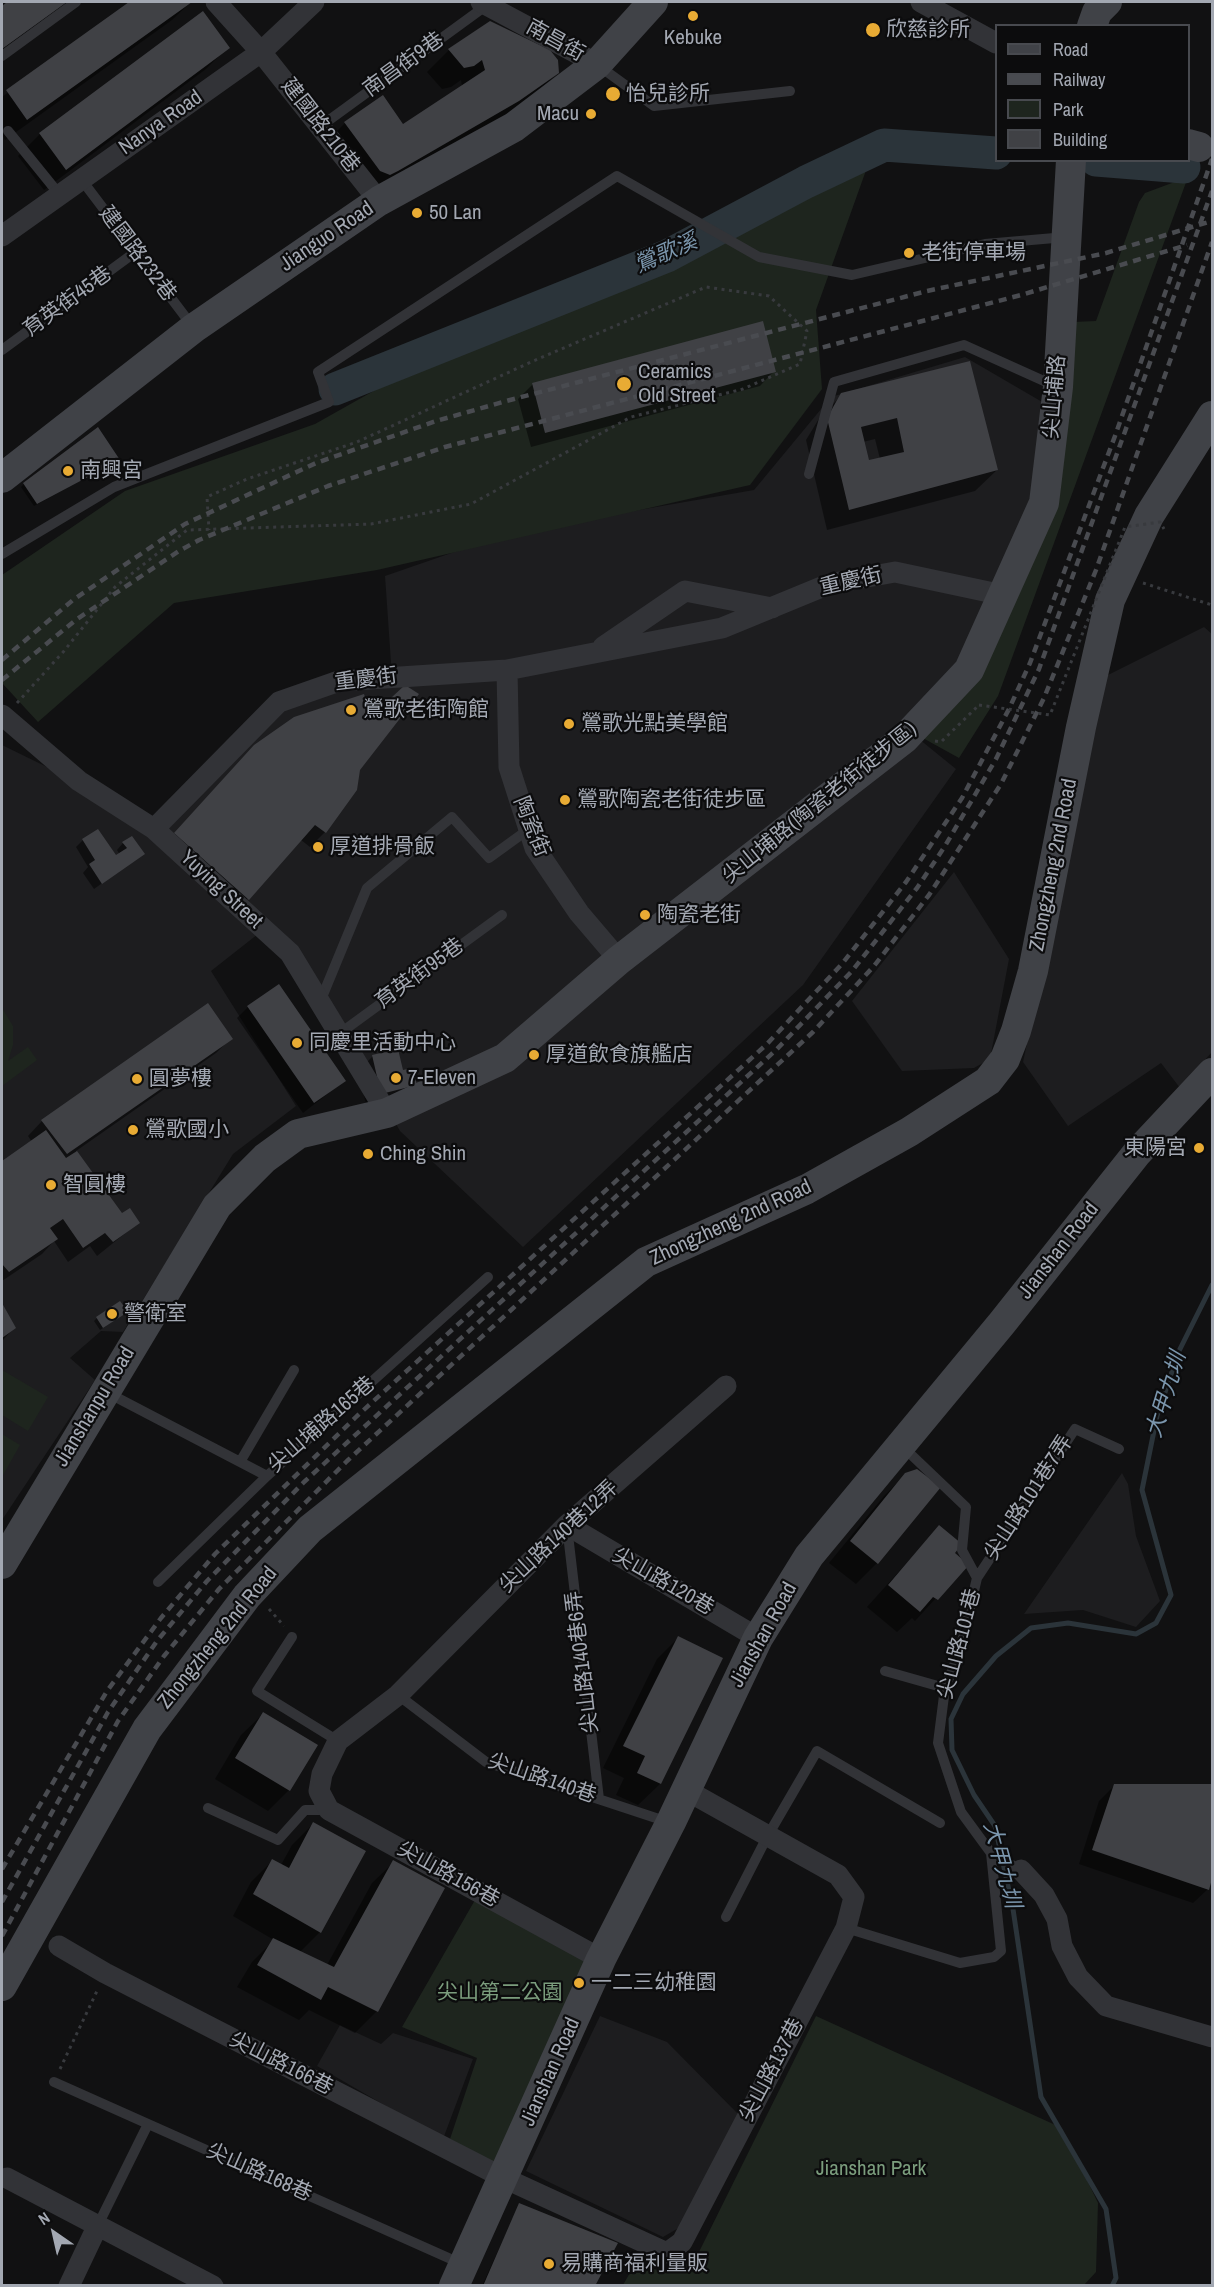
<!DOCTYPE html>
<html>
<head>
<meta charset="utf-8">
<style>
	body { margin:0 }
	#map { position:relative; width:1214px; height:2287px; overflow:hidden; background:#111112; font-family:"Archivo Narrow",sans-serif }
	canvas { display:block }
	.frame { position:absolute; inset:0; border:3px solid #a3a8b2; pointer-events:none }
	.legend { position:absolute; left:995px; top:24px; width:195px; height:138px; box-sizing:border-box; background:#0c0c0d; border:2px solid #484a4f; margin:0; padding:8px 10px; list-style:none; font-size:18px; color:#a3a8b2 }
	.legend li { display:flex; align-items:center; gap:12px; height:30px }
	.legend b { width:30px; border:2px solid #484a4f }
	.north { position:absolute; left:24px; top:2203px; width:60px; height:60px; -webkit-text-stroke:4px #0c0c0d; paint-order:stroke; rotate:326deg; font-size:16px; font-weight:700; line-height:24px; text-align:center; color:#a3a8b2 }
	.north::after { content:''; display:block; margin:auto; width:21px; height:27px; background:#a3a8b2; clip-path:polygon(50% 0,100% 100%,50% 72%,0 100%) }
</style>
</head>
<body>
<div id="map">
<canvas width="1214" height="2287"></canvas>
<div class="frame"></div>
<ul class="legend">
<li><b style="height:8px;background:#404247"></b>Road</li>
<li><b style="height:8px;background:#494b50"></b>Railway</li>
<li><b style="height:16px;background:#1e251e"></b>Park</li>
<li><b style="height:16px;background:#404145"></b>Building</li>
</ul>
<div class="north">N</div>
</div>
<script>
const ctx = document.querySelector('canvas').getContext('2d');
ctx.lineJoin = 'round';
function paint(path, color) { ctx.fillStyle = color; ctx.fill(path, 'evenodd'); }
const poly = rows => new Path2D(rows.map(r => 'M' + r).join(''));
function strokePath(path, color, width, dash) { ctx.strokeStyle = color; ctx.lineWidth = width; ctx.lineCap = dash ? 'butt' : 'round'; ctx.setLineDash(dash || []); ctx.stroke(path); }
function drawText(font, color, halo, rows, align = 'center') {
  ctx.font = font + ' "Archivo Narrow","Noto Sans TC",sans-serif'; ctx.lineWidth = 4.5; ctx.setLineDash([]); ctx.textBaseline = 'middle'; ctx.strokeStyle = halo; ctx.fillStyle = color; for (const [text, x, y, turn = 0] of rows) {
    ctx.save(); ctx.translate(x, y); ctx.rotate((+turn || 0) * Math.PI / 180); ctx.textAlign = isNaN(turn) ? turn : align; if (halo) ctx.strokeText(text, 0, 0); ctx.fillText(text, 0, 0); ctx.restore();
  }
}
paint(poly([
	[965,357,1044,403,1032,507,960,664,903,726,956,769,803,985,523,1247,400,1131,296,948,167,830,285,707,392,677,385,576,512,532,754,490,831,397],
	[1204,627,1212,634,1212,1052,1180,1088,1161,1063,1068,1126,1023,1062,1106,676],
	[2,745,47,767,149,838,258,934,211,971,296,1106,233,1154,123,1332,101,1331,70,1358,95,1380,2,1520],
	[954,872,1009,959,990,1059,974,1068,902,1071,852,1001],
	[1122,1473,1128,1484,1136,1536,1160,1601,1136,1627,1083,1610,1024,1614],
	[600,2016,667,2042,738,2114,682,2226,663,2237,526,2171],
	[340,2025,381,2044,393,2033,473,2059,443,2139,317,2066]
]), '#1d1d1f');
paint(poly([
	[869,162,816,310,822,389,750,485,377,570,174,603,38,722,2,683,2,575,125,491,315,424,402,375,704,249],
	[1188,177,998,696,959,758,921,737,1020,572,1073,322,1096,321,1139,202,1145,193],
	[2,1008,13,1026,13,1045,8,1061,28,1047,37,1060,2,1086],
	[2,1370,48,1397,28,1431,2,1415],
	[2,1434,20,1445,2,1477],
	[475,1900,592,1961,499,2166,450,2139,477,2058,402,2027],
	[816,2016,1062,2128,1098,2203,1096,2272,1084,2285,623,2285,635,2264,668,2273,695,2260]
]), '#1e251e');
paint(poly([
	[10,2,73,2,2,53,2,8],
	[132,2,191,2,172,20,5,140,2,134,2,97],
	[202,13,228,47,206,69,44,190,18,156,40,134],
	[490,23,558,72,536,94,496,123,368,196,323,145,345,123,383,97,403,126,462,86,461,80,451,87,442,89,427,72,449,50],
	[969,363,997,470,975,491,827,530,806,440,820,417,842,395],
	[875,439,880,459,868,462,863,442],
	[774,371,760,386,531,447,518,399,533,384],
	[115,462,34,506,21,487,24,484],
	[359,769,355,789,325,832,310,847,301,840,237,910,169,840,192,814],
	[83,840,116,858,120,855,117,850,123,843,143,854,94,889,83,873,88,867,76,847],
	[248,1007,344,1081,303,1113,237,1018],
	[231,1038,216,1053,76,1151,121,1215,138,1223,97,1256,90,1246,68,1262,54,1241,42,1254,2,1281,2,1163,32,1142,28,1136,42,1121],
	[397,1050,402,1072,415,1085,367,1108,358,1071,372,1057],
	[2,1306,14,1328,2,1341],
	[123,1315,100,1330,94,1321,97,1318],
	[906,1474,877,1563,856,1584,829,1563,884,1496],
	[939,1527,953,1553,966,1565,915,1621,912,1618,897,1632,867,1607],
	[678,1638,721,1658,660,1784,638,1805,616,1795,624,1778,603,1768,657,1659],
	[263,1714,289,1790,268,1811,215,1779,241,1735],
	[1114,1786,1212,1786,1212,1874,1208,1889,1193,1903,1079,1864,1099,1801],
	[313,1824,320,1932,300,1952,327,1965,372,1883,394,1862,377,2011,355,2033,309,2010,299,2020,237,1987,252,1962,274,1940,233,1916,251,1882,272,1861,281,1865,292,1845],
	[519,2205,593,2286,482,2286]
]), '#0007');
strokePath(poly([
	[1112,2286,1116,2278,1106,2209,1041,2097,1013,1909,995,1826,974,1795,952,1750,951,1719,963,1694,996,1656,1031,1628,1068,1623,1136,1634,1156,1623,1171,1595,1142,1490,1157,1416,1179,1351,1212,1285]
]), '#2b343a', 5);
strokePath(poly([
	[1096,160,1184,167],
	[335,389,667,256,806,182,884,145,996,153]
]), '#2b343a', 33);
paint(poly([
	[7,2,67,2,2,49,2,6],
	[129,2,192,2,27,120,6,90],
	[203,11,230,48,66,170,39,133],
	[490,21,550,50,558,60,559,73,519,101,398,171,390,175,380,171,344,122,383,95,403,124,485,70,482,60,474,66,464,68,448,49],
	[763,321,776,372,545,433,532,383],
	[970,361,998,470,849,510,827,418,841,393],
	[897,418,904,452,869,460,861,427],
	[98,427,120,460,37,504,23,483],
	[405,685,419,694,360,770,357,790,326,833,315,825,249,900,174,833,254,745,294,717,364,694,368,706,378,710],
	[98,829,116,855,127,848,122,842,132,836,145,854,102,884,89,864,95,860,82,839],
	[279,984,346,1081,314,1103,247,1006],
	[208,1003,233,1039,67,1154,41,1120],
	[398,1049,403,1070,412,1068,417,1085,381,1094,372,1055],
	[46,1130,66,1158,77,1151,122,1213,130,1208,140,1223,113,1242,105,1233,83,1248,63,1219,50,1228,58,1239,9,1272,2,1264,2,1161],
	[120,1301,128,1312,103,1328,96,1317],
	[2,1303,16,1328,2,1338],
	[917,1469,941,1487,878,1564,850,1541,905,1473],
	[939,1525,962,1544,955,1553,969,1565,938,1600,933,1597,920,1612,888,1585],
	[678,1636,723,1658,661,1784,637,1773,645,1756,623,1746],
	[263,1712,318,1745,290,1791,235,1758],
	[1114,1784,1212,1784,1212,1879,1209,1890,1092,1850],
	[313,1822,366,1851,321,1933,253,1894,272,1859,289,1868],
	[393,1860,445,1888,378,2012,328,1987,321,2000,257,1965,273,1938,334,1967],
	[519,2203,618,2243,595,2286,483,2286]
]), '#404145');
strokePath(poly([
	[1143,583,1212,605],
	[17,703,64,651,115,587,187,530,371,524,471,504,631,417,743,389,800,364,807,331,769,296,706,287,531,362,357,442,247,479,207,497,209,530],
	[935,741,941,742,979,705],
	[269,1609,284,1626],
	[60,2069,97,1991]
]), '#383a3e', 3, [3, 4.5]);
strokePath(poly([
	[2,56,76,2],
	[599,66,654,106,790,91],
	[321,126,487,5],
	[8,131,59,194],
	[81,179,193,327],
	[2,350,134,253],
	[809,474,834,382,964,345,1055,386],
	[2,554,114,487,329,402,318,372,617,176,759,257,852,275,985,244,1066,237],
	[320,1002,367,888,452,817,489,858,529,829],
	[339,1034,502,915],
	[108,1393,267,1476,488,1277],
	[901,1445,966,1507,962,1550,977,1578,960,1650,945,1688,938,1743,961,1812,991,1853,1021,1870],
	[240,1462,294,1370],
	[567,1526,599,1799],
	[977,1578,1075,1429,1119,1449],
	[158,1582,267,1476],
	[292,1637,257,1691,338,1741],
	[885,1671,945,1688],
	[398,1695,486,1762,668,1822],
	[208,1808,278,1840,305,1810,329,1810],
	[726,1917,767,1837,817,1751,940,1823],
	[846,1928,960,1963,994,1957,1001,1951,991,1853],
	[54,2082,462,2264],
	[97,2227,148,2124]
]), '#323337', 10);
strokePath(poly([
	[216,2,261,52,379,201],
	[481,2,597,64],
	[921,2,996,43],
	[2,236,261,52,314,2],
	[603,647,685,591,772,608],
	[507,670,509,767,535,848,579,913,619,960],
	[2,715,79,781,154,829,290,953,387,1113],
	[154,829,279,702,339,681,507,670,722,628,829,584,895,572,1003,595],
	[567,1525,758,1638],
	[1021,1870,1044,1895,1057,1919,1062,1946,1078,1977,1106,2006,1212,2037],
	[59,1946,105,1973,504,2178,667,2253,682,2242,846,1928,854,1897,838,1875,686,1790],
	[601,1959,329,1810,319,1791,322,1774,338,1741,398,1695,567,1525,726,1386],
	[7,2178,213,2286],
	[69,2286,97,2227]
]), '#323337', 21);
strokePath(poly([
	[1092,26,1097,12,1107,2],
	[1188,144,1199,147],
	[2,478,194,328,379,201,514,127,597,64,653,2],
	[2,1564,217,1206,265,1158,298,1134,387,1113,505,1058,619,960,904,739,969,670,1044,503,1058,387,1071,160],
	[2,1986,147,1729,247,1596,310,1529,646,1262,807,1189,909,1132,988,1081,1005,1059,1016,1031,1033,971,1081,727,1110,600,1149,516,1212,416],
	[454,2286,601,1959,671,1822,758,1638,809,1556,1002,1323,1137,1153,1212,1073]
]), '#404247', 30);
strokePath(poly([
	[2,660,73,600,185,524,316,463,436,421,510,400,927,291,1106,253,1212,221],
	[2,680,77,619,179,551,199,540,328,486,445,447,1021,295,1187,245],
	[2,1869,107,1691,161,1618,215,1554,357,1416,767,1044,842,964,906,882,962,798,1009,709,1030,663,1115,436,1212,159],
	[2,1902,108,1712,157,1641,207,1581,304,1482,776,1050,852,971,917,888,945,846,996,759,1039,669,1212,191],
	[2,1936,118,1721,164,1656,219,1589,347,1461,813,1032,874,966,929,895,1001,784,1044,698,1096,570,1212,242]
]), '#494b50', 4.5, [8, 6]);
strokePath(poly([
	[979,705,1050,715,1125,527,1160,522,1164,529]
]), '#383a3e', 3, [3, 4.5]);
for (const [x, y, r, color] of [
	[693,16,6,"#e8ab34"],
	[873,30,8,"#e8ab34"],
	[613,94,8,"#e8ab34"],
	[591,114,6,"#e8ab34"],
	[417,213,6,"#e8ab34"],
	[909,253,6,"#e8ab34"],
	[624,384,8,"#e8ab34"],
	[68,471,6,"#e8ab34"],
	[351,710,6,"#e8ab34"],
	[569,724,6,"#e8ab34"],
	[565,800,6,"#e8ab34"],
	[318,847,6,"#e8ab34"],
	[645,915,6,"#e8ab34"],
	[297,1043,6,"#e8ab34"],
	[534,1055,6,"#e8ab34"],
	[396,1078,6,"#e8ab34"],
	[137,1079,6,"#e8ab34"],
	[133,1130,6,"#e8ab34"],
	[1199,1148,6,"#e8ab34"],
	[368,1154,6,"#e8ab34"],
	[51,1185,6,"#e8ab34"],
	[112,1314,6,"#e8ab34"],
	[579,1983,6,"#e8ab34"],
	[549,2264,6,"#e8ab34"]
]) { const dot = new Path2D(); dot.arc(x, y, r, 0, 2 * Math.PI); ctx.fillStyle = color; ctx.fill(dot); strokePath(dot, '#0c0c0d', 2); }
drawText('21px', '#a3a8b2', '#0c0c0d', [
	["欣慈診所",886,30],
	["Kebuke",693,38,"center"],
	["怡兒診所",626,94],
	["Macu",579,114,"right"],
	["50 Lan",429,213],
	["老街停車場",921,253],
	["Ceramics",638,372],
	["Old Street",638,396],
	["南興宮",80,471],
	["鶯歌老街陶館",363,710],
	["鶯歌光點美學館",581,724],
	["鶯歌陶瓷老街徒步區",577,800],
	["厚道排骨飯",330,847],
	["陶瓷老街",657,915],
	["同慶里活動中心",309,1043],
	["厚道飲食旗艦店",546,1055],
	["7-Eleven",408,1078],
	["圓夢樓",149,1079],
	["鶯歌國小",145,1130],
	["東陽宮",1187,1148,"right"],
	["Ching Shin",380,1154],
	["智圓樓",63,1185],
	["警衛室",124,1314],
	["一二三幼稚園",591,1983],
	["易購商福利量販",561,2264]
], 'left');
drawText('21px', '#a3a8b2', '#0c0c0d', [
	["南昌街",555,41,29],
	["南昌街9巷",404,65,-36],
	["Nanya Road",161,123,-35],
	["建國路210巷",320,126,52],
	["Jianguo Road",327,237,-34],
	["建國路232巷",137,254,53],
	["育英街45巷",68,302,-36],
	["尖山埔路",1055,397,-85],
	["重慶街",851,582,-13],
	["重慶街",366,680,-7],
	["尖山埔路(陶瓷老街徒步區)",820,803,-39],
	["陶瓷街",531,827,68],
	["Zhongzheng 2nd Road",1054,865,-79],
	["Yuying Street",221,890,43],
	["育英街95巷",420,974,-36],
	["Zhongzheng 2nd Road",731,1223,-25],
	["Jianshan Road",1059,1251,-52],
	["Jianshanpu Road",95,1407,-59],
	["尖山埔路165巷",322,1425,-41],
	["尖山路101巷7弄",1029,1498,-57],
	["尖山路140巷12弄",559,1537,-43],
	["尖山路120巷",663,1582,30],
	["Jianshan Road",764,1635,-61],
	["Zhongzheng 2nd Road",218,1638,-51],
	["尖山路101巷",960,1644,-75],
	["尖山路140巷6弄",583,1662,-97],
	["尖山路140巷",542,1779,19],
	["尖山路156巷",448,1875,29],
	["尖山路166巷",281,2064,27],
	["尖山路137巷",772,2070,-62],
	["Jianshan Road",551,2072,-66],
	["尖山路168巷",259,2173,24]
]);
drawText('21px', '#7b9d7d', '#0c0c0d', [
	["尖山第二公園",500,1993],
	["Jianshan Park",871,2169]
]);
drawText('italic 22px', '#7b96ad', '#0c0c0d', [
	["鶯歌溪",666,254,-24],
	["大甲九圳",1167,1395,-73],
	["大甲九圳",1001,1865,75]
]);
</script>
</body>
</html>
